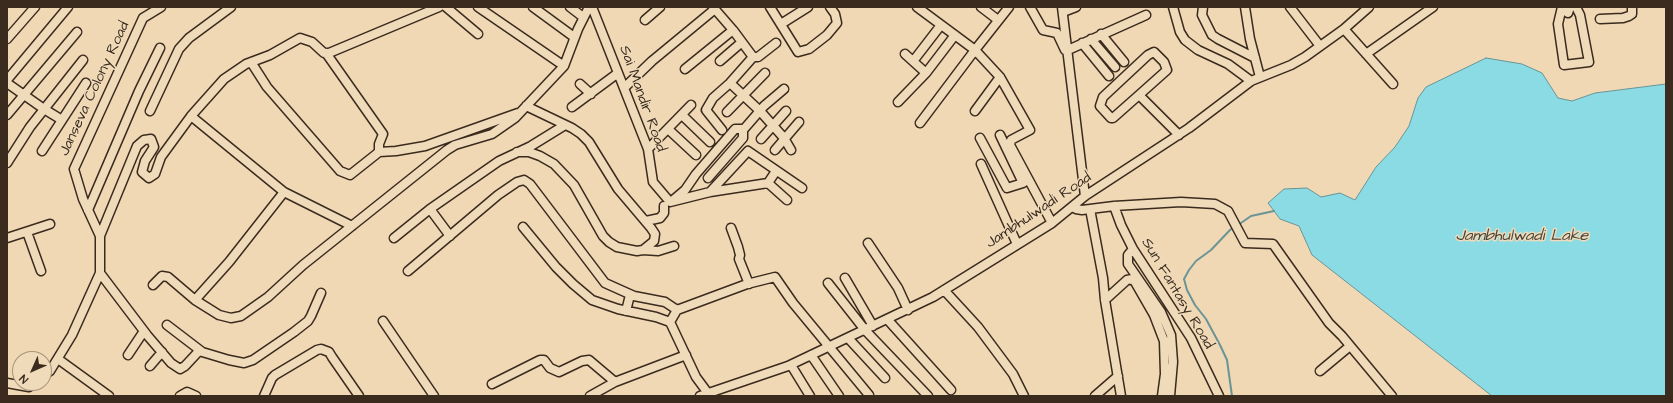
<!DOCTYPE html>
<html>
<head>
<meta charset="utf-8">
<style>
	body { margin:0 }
	#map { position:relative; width:1673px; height:403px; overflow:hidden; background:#f0d8b5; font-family:"Architects Daughter",sans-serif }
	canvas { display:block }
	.frame { position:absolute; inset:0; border:8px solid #3b2a1e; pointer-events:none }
	.north { position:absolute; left:12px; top:351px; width:40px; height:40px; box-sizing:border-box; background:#efdbb9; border:1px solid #a7947b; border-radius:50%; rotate:225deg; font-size:11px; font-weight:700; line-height:16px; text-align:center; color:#3b2a1e }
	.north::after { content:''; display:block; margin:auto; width:14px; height:18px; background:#3b2a1e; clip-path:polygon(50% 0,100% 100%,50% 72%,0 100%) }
</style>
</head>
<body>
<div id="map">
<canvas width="1673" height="403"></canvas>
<div class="frame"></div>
<div class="north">N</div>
</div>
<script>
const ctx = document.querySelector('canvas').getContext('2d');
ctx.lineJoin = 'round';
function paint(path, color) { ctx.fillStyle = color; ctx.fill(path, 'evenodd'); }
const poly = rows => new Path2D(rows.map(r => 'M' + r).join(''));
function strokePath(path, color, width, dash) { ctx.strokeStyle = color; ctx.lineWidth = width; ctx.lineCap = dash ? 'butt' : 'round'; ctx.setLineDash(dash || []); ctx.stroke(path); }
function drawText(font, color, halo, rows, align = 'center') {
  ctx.font = font + ' "Architects Daughter",sans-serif'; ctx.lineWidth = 3; ctx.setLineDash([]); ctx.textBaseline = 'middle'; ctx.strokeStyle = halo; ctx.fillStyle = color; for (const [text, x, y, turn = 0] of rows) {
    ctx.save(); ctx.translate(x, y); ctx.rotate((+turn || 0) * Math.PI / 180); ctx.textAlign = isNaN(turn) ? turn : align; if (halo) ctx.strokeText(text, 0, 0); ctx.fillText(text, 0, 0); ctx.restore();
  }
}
const water = poly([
	[1486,58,1522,64,1542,73,1558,98,1572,101,1595,93,1666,84,1666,396,1492,396,1312,255,1299,226,1280,219,1268,203,1284,189,1307,188,1321,197,1340,193,1355,200,1376,167,1395,147,1409,126,1418,98,1426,87,1486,58]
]);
paint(water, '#8adbe4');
strokePath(water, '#6a9495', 1);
strokePath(poly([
	[1238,225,1251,216,1274,211],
	[1232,396,1227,360,1220,345,1206,319,1195,305,1187,290,1184,279,1189,270,1196,261,1211,250,1230,230,1234,227]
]), '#6a9495', 2);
const minor = poly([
	[446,7,478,34],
	[478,7,564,66,578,29,589,7],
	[533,7,574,37],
	[570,7,583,17],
	[592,7,648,149,653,182,670,202,710,192,768,183,776,171],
	[713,7,733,30,753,57,730,83,713,98,706,110,722,130],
	[770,7,798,52,809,49,827,35,837,23,835,14,830,7],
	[917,7,975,50,1000,77,1030,130,1011,140,1010,145,1052,223],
	[981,7,998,20],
	[1030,7,1043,30,1057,33,1065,50],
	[1062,7,1085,196],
	[1173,7,1180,32,1185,40,1198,50,1228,64,1251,81],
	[1203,7,1202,15,1212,35,1218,39,1255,58],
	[1245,7,1250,39,1260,77],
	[1290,7,1320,46],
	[1562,7,1558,24,1564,65,1589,62,1580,15,1576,7],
	[1063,12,1076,7],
	[1568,13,1570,7],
	[1600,19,1623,18,1629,16,1632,14,1632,7],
	[645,20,660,7],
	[781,24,808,7],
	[1344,29,1393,84],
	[1101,34,1124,62],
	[7,39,35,7],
	[1091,39,1115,67],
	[1082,43,1109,76],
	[1068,50,1146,15],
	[1366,54,1433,7],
	[753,57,758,57,776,43],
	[914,60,941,25],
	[720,61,742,42],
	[251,62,267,87,340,171,350,175,379,152,379,144,383,134,326,53],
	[685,69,733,30],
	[926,73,955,35],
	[7,80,68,7],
	[7,83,44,109,62,120],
	[730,83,760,111,784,138,791,150],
	[580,84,591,94],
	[624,88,652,61,715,9],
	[1139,95,1167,70,1164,62,1154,52,1148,55,1103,97,1100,106,1111,118,1113,118,1139,95,1179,135],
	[898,102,926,73,905,54],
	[572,107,618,73],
	[150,111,179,49,189,38,231,7],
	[975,111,1000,77],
	[727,112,765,73],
	[7,115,77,32],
	[682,115,710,142],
	[191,116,284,192,229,262,195,300],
	[920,123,975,50,1009,7],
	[668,129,696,155],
	[980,138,1007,188,1023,183,1000,135],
	[761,139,786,111],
	[648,149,691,105],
	[775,150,799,122],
	[42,151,86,83],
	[379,152,396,151,425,146,518,113],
	[517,152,529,152,540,156,554,164,574,185,603,236,609,242,617,247,637,251,643,250,654,241,655,234,651,228,618,189,589,142,581,134,572,128,526,106],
	[7,163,30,127,83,60],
	[981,164,1017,244],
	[708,178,743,138,743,129],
	[768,183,787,200],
	[284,192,352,226],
	[710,192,748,151,802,188],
	[672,201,685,190,696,174,735,129,744,129,764,106,784,89],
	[1114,206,1121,225,1133,249,1191,338,1219,396],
	[1072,207,1076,209,1082,210,1114,206,1181,202,1215,204,1228,211,1245,243,1273,244,1329,323,1342,336,1392,396],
	[430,209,450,236],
	[1090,209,1103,278,1105,300,1121,396],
	[88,210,139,91,160,48],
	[646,221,660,218,664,213,664,206],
	[523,227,556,267,573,284,592,300,618,309,656,317,670,322,696,377,710,396],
	[731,228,738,247,740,255,739,259,749,284],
	[27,232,41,271],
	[100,236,83,199,74,169,143,18,161,7],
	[7,238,50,224],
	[394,238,430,209,499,161,531,146,565,125],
	[868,243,898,288,908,310],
	[1133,249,1128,255,1128,264,1161,312,1171,335,1173,362,1170,396],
	[643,250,658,251,674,246],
	[408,271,498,195,517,182,524,180,530,184,605,283,634,296,665,302,677,310],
	[100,273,147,335,171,363,180,369,185,366,199,351,229,360,244,363,253,360,294,332,308,321,311,316,321,293],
	[845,278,873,326],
	[828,283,865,330,928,396],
	[153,285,162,276,168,277,195,300,219,315,231,318,241,316,268,297,303,265,447,150,455,145,492,134,515,118,564,66],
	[944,290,978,327,1013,374,1024,396],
	[1105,300,1127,280,1132,279,1135,282,1154,315,1164,341,1165,374,1162,396],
	[626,311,630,295],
	[887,319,951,390],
	[383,321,434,396],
	[670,322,677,310,747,284,775,277,793,303,869,395],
	[167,325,201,351],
	[848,338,885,378],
	[128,355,144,331],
	[811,355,839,396],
	[58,359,109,396],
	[791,365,810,396],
	[150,366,162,352],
	[1320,371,1350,346],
	[44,375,50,371,72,335,100,273,100,236,137,146,144,140,151,139,154,147,145,161,142,172,149,178,155,174,161,157,191,116,224,79,246,64,270,55,300,38,312,42,324,53,329,53,439,7],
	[7,383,29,387,34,383],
	[492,384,540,360,544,360,550,368,559,372,582,361,589,360,615,382,686,355],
	[180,396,187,392,196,396],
	[264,396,272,378,275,375,317,350,321,349,329,352,332,357,359,396],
	[590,396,615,382],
	[700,396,788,366,933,297,1052,223,1085,196,1189,128,1251,81,1291,65,1305,57,1344,29,1369,7],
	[1095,396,1118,376]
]);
strokePath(minor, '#3b2a1e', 11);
strokePath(minor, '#efdbb9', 8);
drawText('15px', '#3b2a1e', '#efdbb9', [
	["Janseva Colony Road",95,89,-65],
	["Sai Mandir Road",642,99,70],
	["Jambhulwadi Road",1039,211,-34],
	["Sun Fantasy Road",1177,294,59]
]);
drawText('italic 16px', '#47453c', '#efdbb9', [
	["Jambhulwadi Lake",1522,237]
]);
</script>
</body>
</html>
